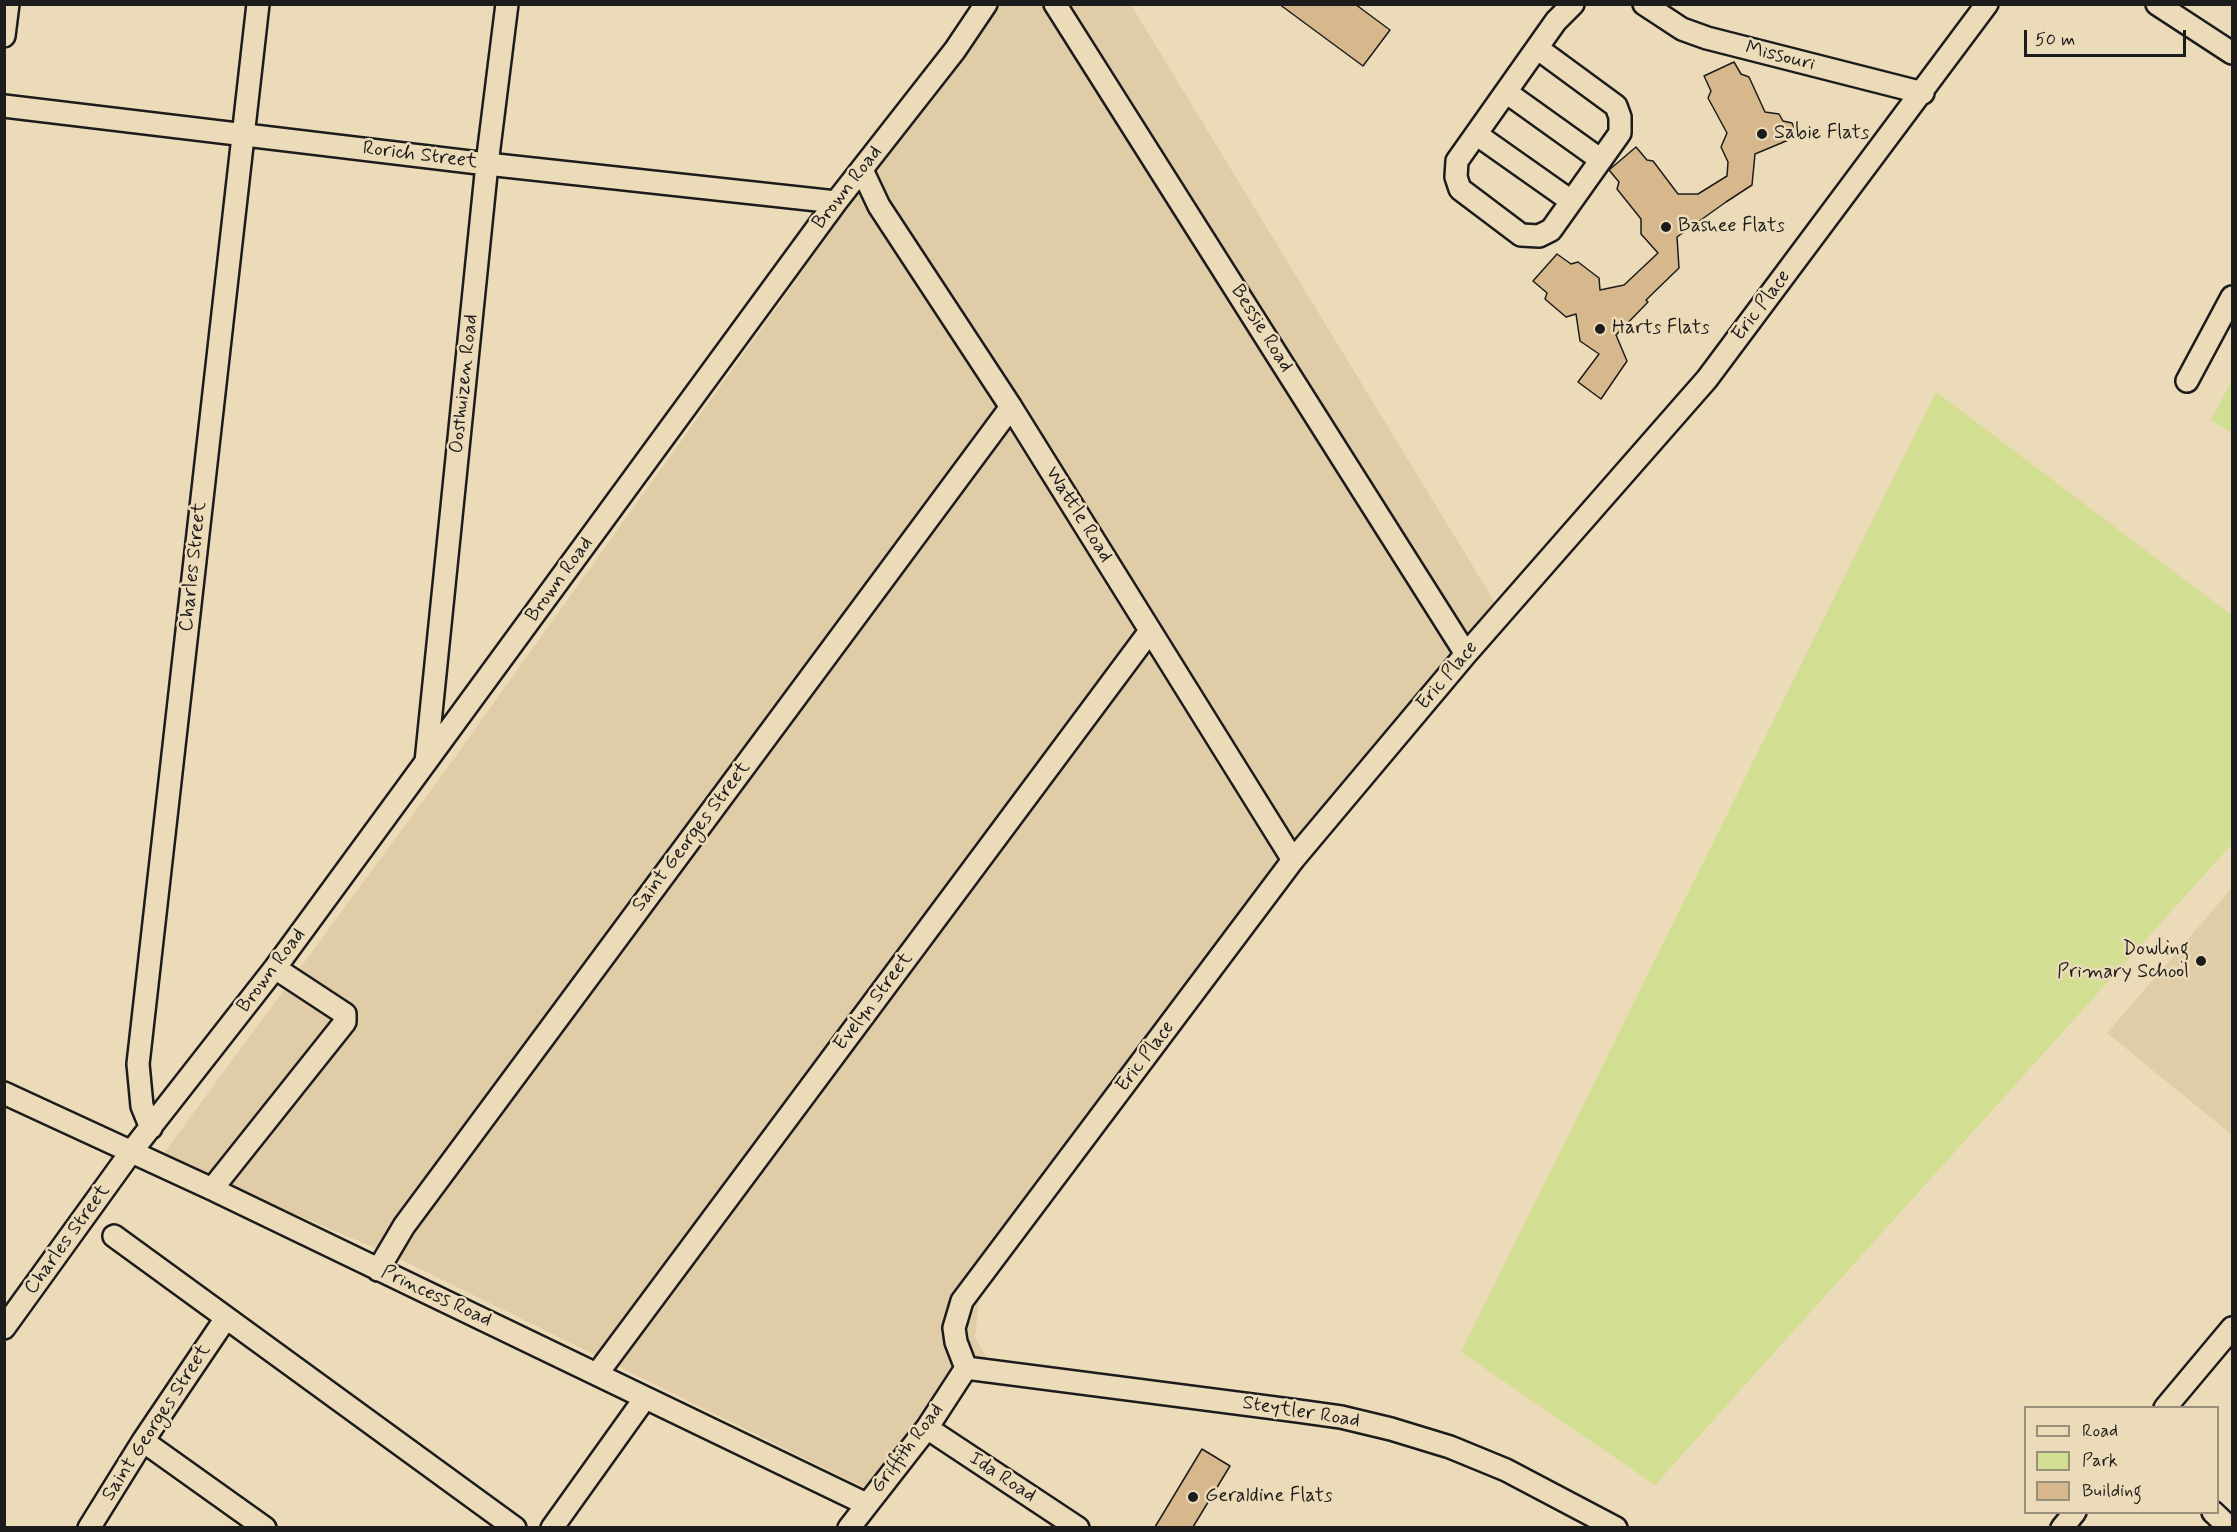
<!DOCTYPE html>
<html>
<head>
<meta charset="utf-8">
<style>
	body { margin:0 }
	#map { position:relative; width:2237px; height:1532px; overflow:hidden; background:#ecdbb8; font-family:Mynerve,sans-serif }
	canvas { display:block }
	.frame { position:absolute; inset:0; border:6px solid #1c1c1c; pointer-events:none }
	.legend { position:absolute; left:2024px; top:1406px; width:195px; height:108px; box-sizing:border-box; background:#ecdbb8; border:2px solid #998f7a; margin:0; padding:8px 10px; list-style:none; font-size:18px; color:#1c1c1c }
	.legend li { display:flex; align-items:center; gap:12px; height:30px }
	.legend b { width:30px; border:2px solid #998f7a }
	.scale { position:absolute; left:2024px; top:30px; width:162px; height:27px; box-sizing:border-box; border:3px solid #1c1c1c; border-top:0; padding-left:8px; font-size:18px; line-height:21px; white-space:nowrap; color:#1c1c1c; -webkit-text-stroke:4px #ecdbb8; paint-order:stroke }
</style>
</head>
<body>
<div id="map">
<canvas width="2237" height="1532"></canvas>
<div class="frame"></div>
<ul class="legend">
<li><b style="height:8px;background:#ecdbb8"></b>Road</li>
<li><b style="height:16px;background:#d2de92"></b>Park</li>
<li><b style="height:16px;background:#d6b88c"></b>Building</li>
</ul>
<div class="scale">50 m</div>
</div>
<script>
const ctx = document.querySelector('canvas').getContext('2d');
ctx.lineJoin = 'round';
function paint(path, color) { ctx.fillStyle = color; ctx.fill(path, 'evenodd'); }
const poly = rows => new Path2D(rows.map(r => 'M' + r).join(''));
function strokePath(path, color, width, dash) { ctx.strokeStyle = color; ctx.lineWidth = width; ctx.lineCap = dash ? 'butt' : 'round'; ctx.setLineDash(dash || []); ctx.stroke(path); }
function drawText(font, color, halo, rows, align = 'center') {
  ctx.font = font + ' Mynerve,sans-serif'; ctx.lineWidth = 5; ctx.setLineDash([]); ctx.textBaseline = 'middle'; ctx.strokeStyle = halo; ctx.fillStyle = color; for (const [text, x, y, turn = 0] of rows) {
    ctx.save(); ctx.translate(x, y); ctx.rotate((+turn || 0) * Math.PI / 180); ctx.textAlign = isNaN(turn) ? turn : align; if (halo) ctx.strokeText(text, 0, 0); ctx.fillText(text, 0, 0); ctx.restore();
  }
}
paint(poly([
	[993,5,1131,5,1502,614,982,1271,975,1337,986,1356,871,1491,396,1257,161,1157,445,771],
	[2232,888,2232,1135,2107,1033]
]), '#e1cca8');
paint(poly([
	[2232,380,2232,433,2211,420],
	[1936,392,2232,615,2232,844,1655,1485,1461,1352]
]), '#d2de92');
const building = poly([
	[1279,4,1355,4,1390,30,1363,66,1279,4],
	[1734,62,1741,74,1749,77,1765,112,1779,114,1783,121,1792,123,1798,136,1755,154,1752,185,1726,202,1677,237,1679,268,1646,300,1648,302,1616,335,1627,361,1601,399,1578,382,1599,354,1580,341,1576,314,1566,317,1545,299,1547,293,1533,281,1557,254,1571,264,1578,262,1599,278,1600,290,1624,285,1658,253,1641,234,1641,219,1617,189,1619,182,1609,170,1636,147,1647,160,1653,161,1678,194,1698,194,1727,176,1728,162,1721,147,1727,133,1708,98,1711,91,1704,76,1734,62],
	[1202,1449,1230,1466,1193,1527,1155,1527,1202,1449]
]);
paint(building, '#d6b88c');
strokePath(building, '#1c1c1c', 1.5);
const minor = poly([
	[1055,4,1466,654],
	[1644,4,1682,29,1707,38,1923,93],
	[2157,4,2232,53],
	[4,36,8,4],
	[1537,48,1616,106,1620,117,1620,133,1551,230,1539,236,1521,235,1460,189,1456,177,1457,161,1556,21,1573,4],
	[1506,92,1601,160],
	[4,106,487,164,836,202],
	[1476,134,1571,201],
	[862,170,879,206,1011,407,1293,860],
	[2187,381,2232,297],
	[426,762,487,164,507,4],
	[4,1093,212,1189,866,1504],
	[151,1128,142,1106,138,1064,258,4],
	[212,1189,345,1022,345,1014,275,968],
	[114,1236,515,1528],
	[378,1270,404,1226,1011,407],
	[4,1328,131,1152,275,968,836,202,955,50,986,4],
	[966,1368,956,1342,954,1328,962,1301,1293,860,1466,654,1707,379,1987,4],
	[966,1368,1298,1411,1341,1417,1391,1429,1450,1447,1506,1470,1616,1528],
	[597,1374,1150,631],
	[2165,1408,2232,1328],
	[927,1428,1078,1528],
	[143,1441,265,1528],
	[2213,1512,2230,1528],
	[89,1528,143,1441,226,1318],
	[552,1528,645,1398],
	[849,1528,927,1428,966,1368],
	[2062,1528,2075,1512]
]);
strokePath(minor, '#1c1c1c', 26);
strokePath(minor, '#ecdbb8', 21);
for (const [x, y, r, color] of [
	[1762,134,6,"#1c1c1c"],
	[1666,227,6,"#1c1c1c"],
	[1600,329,6,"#1c1c1c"],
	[2201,961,6,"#1c1c1c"],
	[1193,1497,6,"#1c1c1c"]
]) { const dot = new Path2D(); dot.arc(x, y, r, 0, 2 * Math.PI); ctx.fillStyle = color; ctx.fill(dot); strokePath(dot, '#ecdbb8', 2); }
drawText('20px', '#1c1c1c', '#ecdbb8', [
	["Missouri",1780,57,14],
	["Rorich Street",420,156,7],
	["Brown Road",848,188,-52],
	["Eric Place",1762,306,-53],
	["Bessie Road",1261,329,58],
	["Oosthuizen Road",465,384,-84],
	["Wattle Road",1078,515,58],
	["Charles Street",194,567,-84],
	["Brown Road",560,580,-54],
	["Eric Place",1448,676,-50],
	["Saint Georges Street",692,837,-53],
	["Brown Road",272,971,-53],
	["Evelyn Street",874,1002,-53],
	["Eric Place",1146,1057,-53],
	["Charles Street",68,1240,-54],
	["Princess Road",436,1297,25],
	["Steytler Road",1301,1413,9],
	["Saint Georges Street",157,1423,-57],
	["Griffith Road",908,1449,-53],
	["Ida Road",1002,1478,33]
]);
drawText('20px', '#1c1c1c', '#ecdbb8', [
	["Sabie Flats",1774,134],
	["Bashee Flats",1678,227],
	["Harts Flats",1612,329],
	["Dowling",2189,950,"right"],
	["Primary School",2189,973,"right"],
	["Geraldine Flats",1205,1497]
], 'left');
</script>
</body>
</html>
